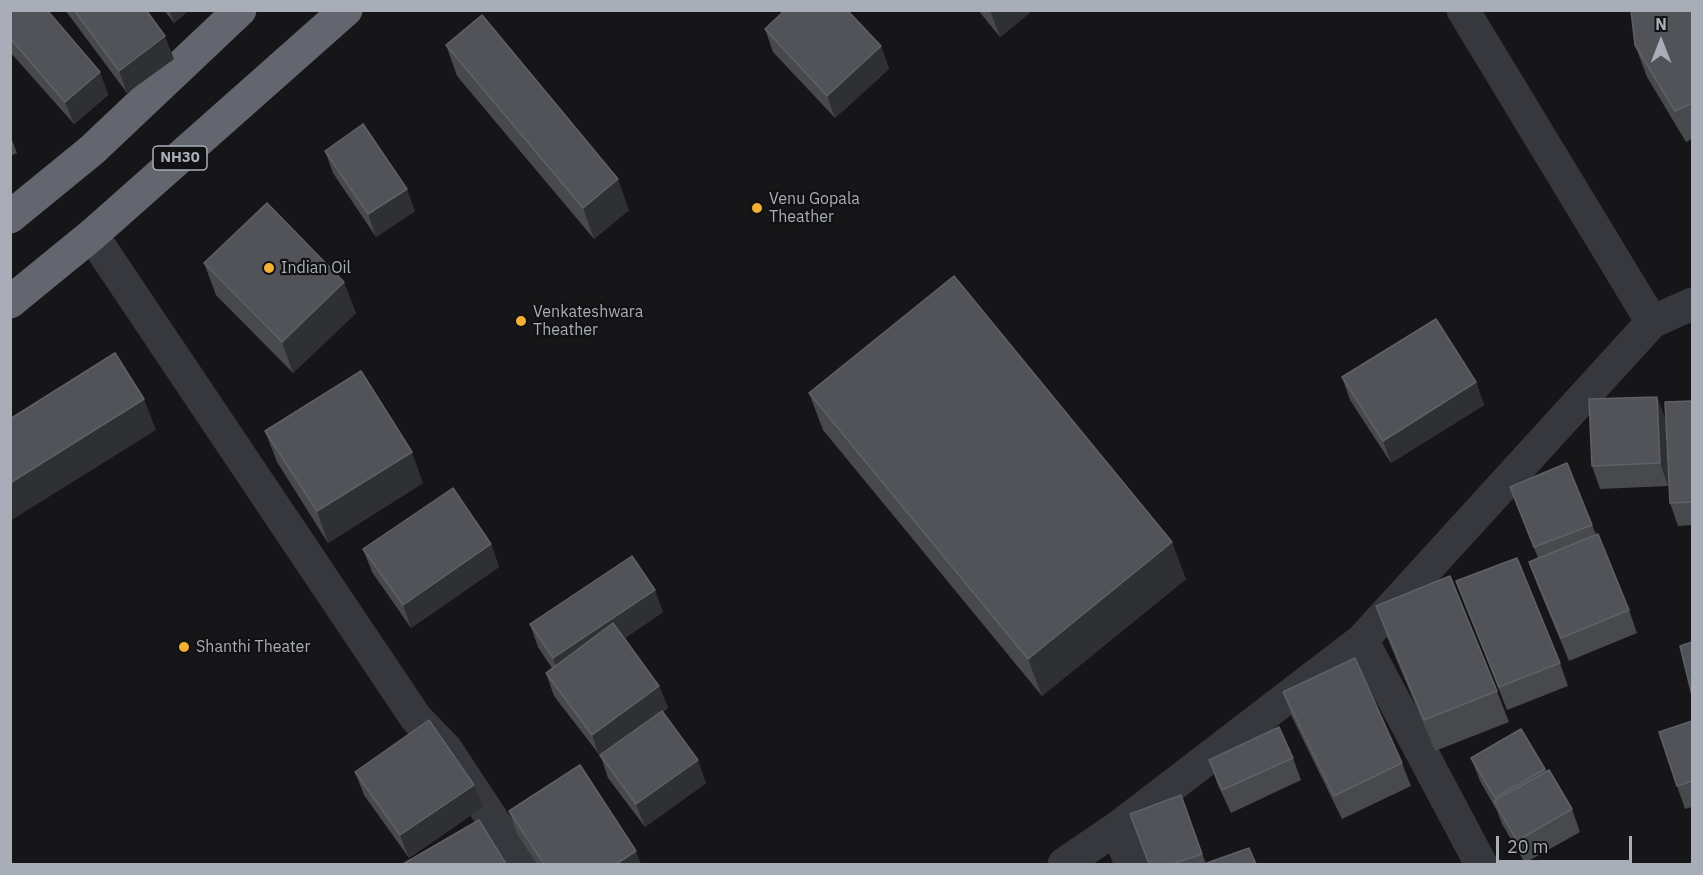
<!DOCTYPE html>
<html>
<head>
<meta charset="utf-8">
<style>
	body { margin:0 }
	#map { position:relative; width:1703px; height:875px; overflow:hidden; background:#161618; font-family:"IBM Plex Sans",sans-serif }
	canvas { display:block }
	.frame { position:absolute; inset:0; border:12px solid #a8adb8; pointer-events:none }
	.north { position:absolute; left:1631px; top:12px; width:60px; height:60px; -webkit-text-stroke:4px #111113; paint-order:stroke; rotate:0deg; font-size:16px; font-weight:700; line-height:24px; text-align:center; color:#a8adb8 }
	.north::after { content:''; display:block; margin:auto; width:21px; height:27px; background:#a8adb8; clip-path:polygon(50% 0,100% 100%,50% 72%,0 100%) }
	.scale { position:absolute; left:1496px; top:836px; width:136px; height:27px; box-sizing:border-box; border:3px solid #a8adb8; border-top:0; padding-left:8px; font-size:18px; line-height:21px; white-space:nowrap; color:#a8adb8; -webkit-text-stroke:4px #111113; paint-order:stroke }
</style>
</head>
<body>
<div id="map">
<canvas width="1703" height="875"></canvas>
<div class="frame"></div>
<div class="north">N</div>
<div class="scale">20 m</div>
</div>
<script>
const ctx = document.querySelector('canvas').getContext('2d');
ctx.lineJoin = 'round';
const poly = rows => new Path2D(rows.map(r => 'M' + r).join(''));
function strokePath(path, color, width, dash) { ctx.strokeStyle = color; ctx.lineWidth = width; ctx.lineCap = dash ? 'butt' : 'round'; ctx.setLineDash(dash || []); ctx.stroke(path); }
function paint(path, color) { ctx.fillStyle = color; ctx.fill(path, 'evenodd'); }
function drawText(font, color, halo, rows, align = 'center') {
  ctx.font = font + ' "IBM Plex Sans",sans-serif'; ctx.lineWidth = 4.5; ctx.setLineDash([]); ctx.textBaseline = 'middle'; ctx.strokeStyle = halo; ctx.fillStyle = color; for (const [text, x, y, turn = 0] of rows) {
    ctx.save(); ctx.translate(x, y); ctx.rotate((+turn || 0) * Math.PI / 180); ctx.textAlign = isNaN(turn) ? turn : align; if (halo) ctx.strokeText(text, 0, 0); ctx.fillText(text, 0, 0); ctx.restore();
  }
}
strokePath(poly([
	[1463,10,1652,322],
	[92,235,416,718,446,749,522,864],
	[1362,640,1481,864],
	[1117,828,1131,864],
	[1064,864,1117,828,1362,640,1652,322,1692,304]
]), '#37383d', 33);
strokePath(poly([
	[10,217,92,150,240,10],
	[10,302,92,235,346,10]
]), '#63666e', 33);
paint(poly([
	[65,10,146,10,174,59,127,93],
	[164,10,189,10,174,23],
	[978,10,1033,10,1000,37],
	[1692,10,1692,139,1686,142,1647,77,1635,45],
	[10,14,100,72,108,95,74,124,10,52],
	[765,29,881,46,889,69,835,118,773,52],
	[446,45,629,210,594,239,457,76],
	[10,135,17,153,10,156],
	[325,151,415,211,376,237,333,173],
	[204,263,356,313,293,373,216,295],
	[1342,377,1476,382,1484,405,1391,463,1350,400],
	[809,393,1186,579,1042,696,823,430],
	[1657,397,1665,419,1668,486,1600,489,1592,466],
	[1692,401,1692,525,1678,526,1670,503],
	[265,431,423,483,328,543,277,462],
	[1510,487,1592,525,1629,610,1637,633,1569,661,1537,584,1529,562,1538,558],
	[491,544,499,567,411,628,372,572,363,549],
	[1456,581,1560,663,1568,686,1507,710],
	[1376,606,1497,691,1509,722,1435,751,1387,637],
	[663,612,625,638,659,686,668,708,663,712,706,783,645,827,608,778,601,757,554,696,546,673,552,668,538,647,530,624],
	[1283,692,1402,763,1411,786,1342,819,1291,715],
	[1692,721,1692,807,1685,809,1677,786],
	[1293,758,1301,780,1231,813,1217,783,1209,760],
	[1471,758,1545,769,1572,809,1580,832,1525,863,1502,824,1497,811,1480,781],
	[355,772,483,807,409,858,364,795],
	[1181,795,1206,864,1256,864,1149,864],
	[509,811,641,864,537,864,517,834]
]), '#47494d');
paint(poly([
	[169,10,189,10,174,23],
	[990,10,1033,10,1000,37],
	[165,36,174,59,127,93,119,71],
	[881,46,889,69,835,118,827,96],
	[100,72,108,95,74,124,65,102],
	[618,179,629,210,594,239,583,208],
	[407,189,415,211,376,237,368,214],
	[344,282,356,313,293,373,282,342],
	[1476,382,1484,405,1391,463,1383,441],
	[1657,397,1665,419,1668,486,1660,463],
	[144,399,156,430,10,521,10,483],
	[412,452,423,483,328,543,317,511],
	[1172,542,1186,579,1042,696,1028,659],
	[491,544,499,567,411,628,403,605],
	[655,590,663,612,561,681,553,658],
	[659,686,668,708,600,758,592,735],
	[698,760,706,783,645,827,636,804],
	[474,785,483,807,409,858,400,835],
	[636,851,641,864,616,864]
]), '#2f3033');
const building = poly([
	[15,10,47,10,100,72,65,102,10,38,10,14,15,10],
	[74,10,146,10,165,36,119,71,74,10],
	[785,10,847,10,881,46,827,96,765,29,785,10],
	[1631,10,1692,10,1692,103,1675,111,1635,45,1631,10],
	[482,15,618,179,583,208,446,45,482,15],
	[363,124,407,189,368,214,325,151,363,124],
	[267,203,344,282,282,342,204,263,267,203],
	[954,276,1172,542,1028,659,809,393,954,276],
	[1436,319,1476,382,1383,441,1342,377,1436,319],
	[115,353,144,399,10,483,10,419,115,353],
	[361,371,412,452,317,511,265,431,361,371],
	[1657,397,1660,463,1592,466,1589,399,1657,397],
	[1692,401,1692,502,1670,503,1665,402,1692,401],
	[1567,463,1592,525,1534,547,1510,487,1567,463],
	[453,488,491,544,403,605,363,549,453,488],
	[1598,534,1629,610,1561,638,1529,562,1598,534],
	[632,556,655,590,553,658,530,624,632,556],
	[1517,558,1560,663,1499,687,1456,581,1517,558],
	[1450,576,1497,691,1424,720,1376,606,1450,576],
	[613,623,659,686,592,735,546,673,613,623],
	[1692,642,1692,695,1680,646,1692,642],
	[1355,658,1402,763,1334,796,1283,692,1355,658],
	[662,711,698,760,636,804,600,755,662,711],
	[429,720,474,785,400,835,355,772,429,720],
	[1692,721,1692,781,1677,786,1659,732,1692,721],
	[1279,727,1293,758,1222,790,1209,760,1279,727],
	[1521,729,1545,769,1495,798,1471,758,1521,729],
	[580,765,636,851,616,864,544,864,509,811,580,765],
	[1549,770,1572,809,1517,841,1494,801,1549,770],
	[1181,795,1202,854,1172,864,1149,864,1130,814,1181,795],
	[479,820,506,864,403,864,479,820],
	[1249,848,1256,864,1204,864,1249,848]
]);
paint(building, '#525359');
strokePath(building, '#5f6168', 1.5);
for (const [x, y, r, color] of [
	[757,208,6,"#f2b134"],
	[269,268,6,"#f2b134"],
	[521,321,6,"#f2b134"],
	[184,647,6,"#f2b134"]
]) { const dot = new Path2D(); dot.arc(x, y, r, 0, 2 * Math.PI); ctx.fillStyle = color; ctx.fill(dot); strokePath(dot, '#111113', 2); }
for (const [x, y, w] of [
	[180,158,54]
]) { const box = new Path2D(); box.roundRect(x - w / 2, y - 12, w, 24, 4.5); ctx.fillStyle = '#111113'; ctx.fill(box); strokePath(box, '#a8adb8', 1.5); }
drawText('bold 15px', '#a8adb8', null, [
	["NH30",180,158]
]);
drawText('16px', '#a8adb8', '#111113', [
	["Venu Gopala",769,199],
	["Theather",769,217],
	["Indian Oil",281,268],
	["Venkateshwara",533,312],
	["Theather",533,330],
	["Shanthi Theater",196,647]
], 'left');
</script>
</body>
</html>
